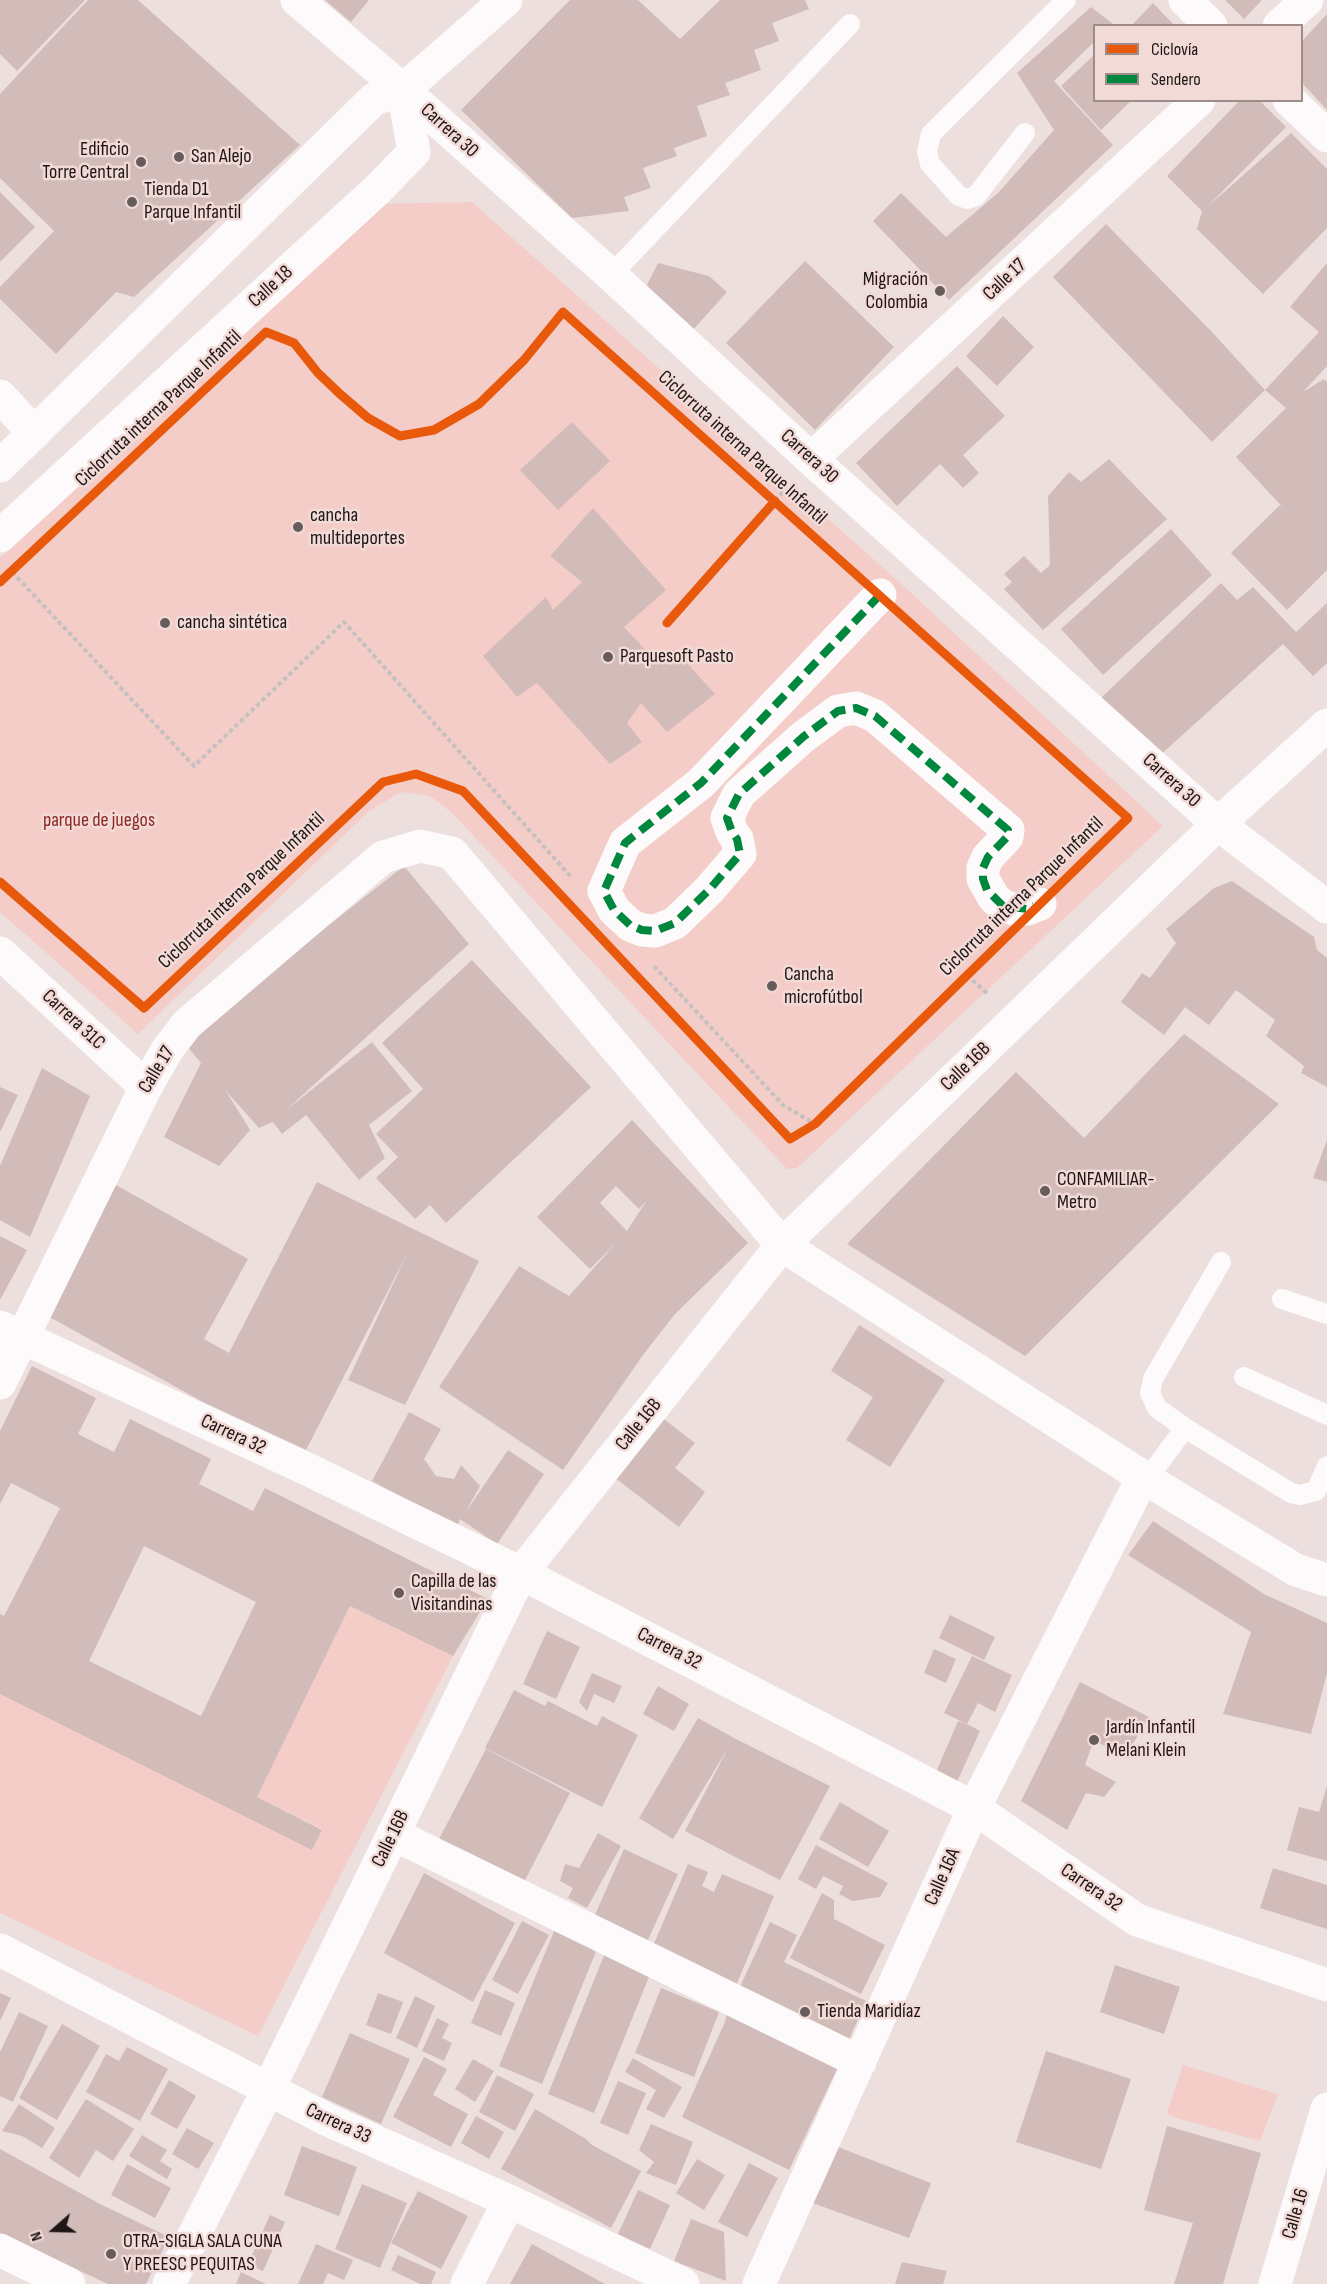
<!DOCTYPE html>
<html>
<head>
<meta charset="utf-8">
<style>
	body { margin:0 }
	#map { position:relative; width:1327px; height:2284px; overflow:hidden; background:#ecdfdd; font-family:"Sofia Sans Condensed",sans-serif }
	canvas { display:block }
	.legend { position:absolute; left:1093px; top:24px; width:210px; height:78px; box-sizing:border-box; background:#f2dad7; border:2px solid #9d8c89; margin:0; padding:8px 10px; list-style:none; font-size:18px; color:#1e1615 }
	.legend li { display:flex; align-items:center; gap:12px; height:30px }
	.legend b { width:30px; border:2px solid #9d8c89 }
	.north { position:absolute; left:24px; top:2200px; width:60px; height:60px; -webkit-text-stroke:4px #f2dad7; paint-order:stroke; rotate:250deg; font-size:16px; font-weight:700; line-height:24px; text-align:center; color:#1e1615 }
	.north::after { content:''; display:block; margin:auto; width:21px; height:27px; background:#1e1615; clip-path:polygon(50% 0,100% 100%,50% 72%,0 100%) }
</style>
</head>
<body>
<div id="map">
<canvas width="1327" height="2284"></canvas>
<ul class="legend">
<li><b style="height:8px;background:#e8590c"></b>Ciclovía</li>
<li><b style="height:8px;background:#00873e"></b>Sendero</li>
</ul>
<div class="north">N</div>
</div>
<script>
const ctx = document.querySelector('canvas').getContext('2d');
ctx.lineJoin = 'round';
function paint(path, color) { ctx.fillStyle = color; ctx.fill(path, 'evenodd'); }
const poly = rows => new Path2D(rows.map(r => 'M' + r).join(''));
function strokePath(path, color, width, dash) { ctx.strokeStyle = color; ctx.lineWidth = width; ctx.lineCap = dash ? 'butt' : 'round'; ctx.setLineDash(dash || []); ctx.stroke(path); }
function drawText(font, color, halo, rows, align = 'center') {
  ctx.font = font + ' "Sofia Sans Condensed",sans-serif'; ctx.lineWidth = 5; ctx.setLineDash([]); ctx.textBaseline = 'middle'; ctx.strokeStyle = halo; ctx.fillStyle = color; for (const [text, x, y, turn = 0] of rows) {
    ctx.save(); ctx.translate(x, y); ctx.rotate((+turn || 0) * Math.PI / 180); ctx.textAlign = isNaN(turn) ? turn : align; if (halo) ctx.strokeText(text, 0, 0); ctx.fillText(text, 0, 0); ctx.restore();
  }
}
paint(poly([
	[472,202,898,581,1163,826,797,1168,787,1169,452,813,430,796,401,792,369,811,138,1034,0,912,0,558,107,461,369,211,373,204],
	[350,1606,453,1656,258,2036,0,1913,0,1694,312,1849,322,1829,257,1797],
	[1183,2065,1278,2094,1260,2141,1176,2118,1167,2113]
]), '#f5cdc8');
paint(poly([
	[0,0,85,0,17,71,0,54],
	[88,0,138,0,300,145,134,297,116,292,56,354,0,299,0,287,54,231,0,178,0,94],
	[325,0,369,0,351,22],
	[570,0,638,0,680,39,720,0,805,0,809,9,772,23,779,41,754,50,761,70,725,83,730,95,697,106,707,136,674,148,677,156,643,168,651,188,624,197,629,211,572,218,461,110],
	[1225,0,1262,0,1244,19],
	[1153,3,1175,26,1131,26],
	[1091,7,1113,24,1094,26,1094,42,1054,81,1113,145,949,300,873,221,901,193,946,237,998,193,1054,130,1017,73],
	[1327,14,1327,110,1302,83,1302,41],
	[1093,56,1094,100,1132,100,1101,130,1061,86],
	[1240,100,1259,100,1286,127,1207,207,1291,133,1327,169,1327,228,1263,294,1197,229,1202,211,1167,176],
	[0,192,35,227,0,262],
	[1106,224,1211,331,1265,390,1212,442,1053,277],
	[805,261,894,347,815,430,726,343],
	[658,263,709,276,727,292,692,331,645,289],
	[1327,263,1327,366,1303,392,1324,379,1327,382,1327,570,1287,610,1231,553,1280,505,1288,513,1236,457,1286,408,1265,390,1319,332,1290,307],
	[1003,316,1034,347,997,386,966,356],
	[957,366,1005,416,963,455,979,473,963,488,940,464,897,506,856,463],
	[572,422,610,461,558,510,520,470],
	[1109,459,1167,519,1043,630,1004,589,1012,582,1004,574,1024,556,1041,573,1050,565,1048,496,1069,472,1081,482],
	[593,508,666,590,624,627,658,663,674,649,715,694,667,732,641,703,627,723,642,742,610,764,537,683,517,697,483,656,546,597,553,610,582,582,550,556],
	[1171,529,1212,575,1103,675,1061,629],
	[1221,583,1237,600,1253,587,1296,632,1327,603,1327,663,1313,676,1283,644,1157,758,1101,698],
	[404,866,469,944,286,1110,372,1042,412,1091,369,1125,385,1158,359,1180,306,1115,282,1134,273,1122,259,1128,226,1091,250,1130,219,1166,164,1137,201,1063,186,1045,259,980],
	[1232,881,1314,937,1317,950,1327,958,1327,1087,1301,1073,1304,1066,1266,1036,1275,1020,1236,990,1209,1025,1185,1007,1164,1035,1121,1002,1142,973,1150,978,1176,943,1166,929,1214,888],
	[472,960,591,1087,446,1223,430,1205,415,1219,376,1178,398,1157,376,1134,423,1089,382,1043],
	[1184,1034,1279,1104,1025,1356,847,1244,1016,1072,1084,1138],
	[42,1068,90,1096,30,1237,0,1220,0,1166],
	[0,1087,18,1095,0,1132],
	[632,1120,748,1243,675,1314,643,1355,563,1470,439,1387,519,1266,569,1296,616,1243,590,1269,537,1217],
	[616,1186,639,1209,647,1200,627,1231,600,1203],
	[1327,1140,1327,1182,1313,1178],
	[317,1182,479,1261,405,1405,348,1380,408,1252,306,1450,203,1402,46,1315,116,1185,248,1259,204,1339,229,1353],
	[0,1236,27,1250,0,1300],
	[859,1325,945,1380,890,1467,846,1440,873,1397,831,1371],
	[32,1366,96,1398,78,1434,114,1452,130,1419,211,1459,199,1484,253,1511,265,1488,488,1599,453,1656,350,1606,257,1797,322,1830,312,1850,0,1694,0,1614,4,1616,60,1508,11,1483,0,1504,0,1431],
	[144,1546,256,1602,201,1716,89,1661],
	[409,1412,441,1429,424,1459,436,1476,454,1479,461,1465,480,1486,465,1513,508,1450,544,1474,497,1544,460,1519,457,1527,372,1481],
	[660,1416,695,1443,675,1468,705,1492,679,1527,614,1477],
	[1153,1521,1264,1594,1327,1623,1327,1673,1311,1734,1223,1714,1251,1632,1128,1555],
	[950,1615,995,1637,984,1660,939,1638],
	[547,1631,580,1647,556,1699,523,1684],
	[934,1649,956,1659,946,1683,924,1673],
	[972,1656,1012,1675,995,1712,978,1703,967,1724,980,1731,957,1782,936,1772,958,1721,967,1724,944,1713],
	[592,1673,622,1686,614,1703,594,1694,587,1711,579,1702],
	[1080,1682,1149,1717,1125,1757,1094,1740,1085,1765,1116,1782,1104,1797,1086,1793,1067,1830,1021,1801],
	[658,1686,689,1704,674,1731,643,1714],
	[514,1690,545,1706,548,1701,597,1726,602,1716,638,1735,602,1807,485,1748],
	[698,1718,734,1738,830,1786,780,1880,685,1831,728,1748,673,1839,639,1818],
	[486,1749,570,1793,522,1886,438,1841],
	[1327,1786,1327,1861,1287,1850,1299,1807,1319,1812],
	[840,1802,889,1831,868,1867,819,1839],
	[598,1833,621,1846,587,1908,568,1898,573,1888,560,1881,565,1864,579,1868],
	[816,1845,888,1883,880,1897,852,1901,839,1894,843,1886,823,1876,816,1889,798,1879],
	[624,1849,678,1874,647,1942,594,1917],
	[688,1864,708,1872,702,1886,714,1892,722,1874,774,1896,734,1990,650,1953],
	[1273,1868,1327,1885,1327,1929,1260,1908],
	[424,1873,515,1923,473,2002,384,1953],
	[822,1893,834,1900,834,1919,885,1945,861,1994,790,1958],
	[522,1921,549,1935,518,1994,492,1980],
	[770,1922,797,1935,784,1962,866,2001,848,2042,738,1991],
	[554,1931,597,1949,542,2084,499,2066],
	[605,1953,651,1972,594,2113,548,2094],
	[1115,1965,1180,1987,1164,2034,1100,2012],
	[661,1988,719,2012,694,2077,635,2053],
	[485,1990,515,2003,501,2036,471,2023],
	[0,1993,11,1998,0,2021],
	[378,1993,403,2002,391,2034,366,2025],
	[415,1996,435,2006,417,2048,396,2038],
	[730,2003,838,2067,789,2170,682,2117,725,2022],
	[19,2012,48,2026,13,2102,0,2096,0,2052],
	[437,2018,449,2024,442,2038,452,2043,444,2061,422,2051],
	[62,2024,100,2046,57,2120,19,2098],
	[350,2033,410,2059,381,2124,322,2097],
	[127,2047,168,2069,140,2121,86,2092,106,2054,119,2061],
	[1046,2051,1131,2079,1101,2169,1016,2142],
	[424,2057,447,2069,433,2095,468,2114,451,2147,393,2117],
	[633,2058,682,2087,664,2118,646,2109,656,2090,625,2072],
	[473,2059,494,2071,475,2102,455,2089],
	[497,2075,534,2094,515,2131,479,2112],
	[169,2080,196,2096,177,2129,150,2114],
	[618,2081,646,2093,628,2135,600,2123],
	[86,2099,134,2129,113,2161,96,2150,79,2178,49,2158],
	[19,2104,55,2128,42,2148,22,2136,2,2131],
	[535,2109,586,2139,592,2145,641,2171,611,2228,501,2169],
	[476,2116,504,2132,489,2159,461,2143],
	[651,2124,693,2142,676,2185,646,2173,654,2162,639,2150],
	[1167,2126,1261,2153,1223,2284,1174,2284,1193,2223,1144,2210],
	[187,2128,214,2143,198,2169,172,2154],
	[142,2135,167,2150,160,2161,172,2169,167,2179,129,2156],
	[302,2146,357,2167,339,2216,284,2195],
	[838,2147,931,2183,909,2238,810,2202],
	[0,2149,100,2204,169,2237,146,2284,108,2284,0,2234],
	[697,2159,725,2175,704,2210,676,2193],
	[749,2163,778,2178,747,2237,718,2222],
	[127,2164,171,2188,155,2218,111,2195],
	[362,2184,407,2203,380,2268,335,2249],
	[638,2190,670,2205,650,2249,618,2234],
	[418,2191,468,2216,441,2269,391,2243],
	[270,2215,285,2222,263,2271,248,2264],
	[691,2219,724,2232,726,2281,674,2261],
	[316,2244,353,2260,344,2280,328,2273,323,2284,298,2284],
	[532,2244,605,2284,510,2284],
	[398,2255,436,2272,431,2284,420,2284,391,2270],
	[902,2262,947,2271,943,2284,895,2284],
	[241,2272,266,2284,236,2284]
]), '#d2bcba');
strokePath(poly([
	[775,501,788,486],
	[12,572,194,766,344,622,571,877],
	[654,966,783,1105,815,1124],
	[967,975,989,995]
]), '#c6c1c1', 4, [4.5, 3]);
strokePath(poly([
	[1025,133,976,196,967,199,959,196,930,164,927,152,931,134,1066,0],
	[611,275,850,24],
	[1282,1299,1327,1314],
	[1244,1377,1327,1415],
	[1185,1428,1291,1493,1300,1495,1316,1491,1327,1466],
	[1143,1477,1156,1467,1185,1428,1157,1408,1150,1393,1153,1379,1221,1262]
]), '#fcfafa', 20);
strokePath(poly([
	[297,0,403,90,611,275,811,459,1218,824,1327,907],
	[1185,0,1211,26],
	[1289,100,1327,136],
	[0,396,34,433],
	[880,595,701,783,625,843,604,891,614,910,630,925,642,930,655,931,675,923,709,890,740,854,737,839,732,832,727,818,739,794,803,737,838,711,856,708,875,716,1008,830,1007,837,988,857,983,868,983,879,994,898,1003,906,1014,909,1027,909,1040,904],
	[0,953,146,1087],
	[0,1327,307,1469,521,1573,974,1808,1137,1920,1327,1985],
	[0,1383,146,1087,167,1050,187,1024,383,857,420,846,452,853,782,1245,1143,1477,1296,1570,1327,1580],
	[393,1834,860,2062],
	[0,1950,328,2120,509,2201,683,2284],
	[0,2250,69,2284],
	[169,2284,268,2090,521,1573,782,1245,1218,824,1327,725],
	[467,2284,509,2201],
	[759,2284,974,1808,1143,1477]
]), '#fcfafa', 33);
strokePath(poly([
	[1279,26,1307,0],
	[811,459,1199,100],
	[0,466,374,99,403,90,506,0],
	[0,536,378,189,414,152,403,90],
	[1275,2284,1327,2109]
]), '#fcfafa', 33);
strokePath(poly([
	[880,595,701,783,625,843,604,891,614,910,630,925,642,930,655,931,675,923,709,890,740,854,737,839,732,832,727,818,739,794,803,737,838,711,856,708,875,716,1008,830,1007,837,988,857,983,868,983,879,987,890,1003,906,1027,909,1034,906]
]), '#00873e', 8, [15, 8]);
strokePath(poly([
	[0,582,266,332,294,343,318,373,340,394,368,418,400,436,434,430,479,404,524,360,563,312,1128,818,815,1124,790,1139,463,791,416,774,383,782,144,1008,0,882],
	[667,623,775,501]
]), '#e8590c', 9);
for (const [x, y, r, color] of [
	[179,157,6,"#665c5b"],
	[141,162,6,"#665c5b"],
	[132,202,6,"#665c5b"],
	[940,291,6,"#665c5b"],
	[298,527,6,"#665c5b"],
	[165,623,6,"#665c5b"],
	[608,657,6,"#665c5b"],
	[772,986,6,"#665c5b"],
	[1045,1191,6,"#665c5b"],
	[399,1593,6,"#665c5b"],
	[1094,1740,6,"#665c5b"],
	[805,2012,6,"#665c5b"],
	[111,2254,6,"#665c5b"]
]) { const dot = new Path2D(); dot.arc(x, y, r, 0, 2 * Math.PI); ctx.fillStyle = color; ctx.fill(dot); strokePath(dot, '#f2dad7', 2); }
drawText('20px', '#1e1615', '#f2dad7', [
	["Carrera 30",449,131,42],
	["Calle 17",1005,280,-43],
	["Calle 18",271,287,-42],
	["Ciclorruta interna Parque Infantil",159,409,-43],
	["Ciclorruta interna Parque Infantil",742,448,42],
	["Carrera 30",809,457,42],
	["Carrera 30",1171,781,42],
	["Ciclorruta interna Parque Infantil",242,891,-43],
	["Ciclorruta interna Parque Infantil",1022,897,-44],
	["Carrera 31C",73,1020,43],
	["Calle 16B",966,1067,-44],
	["Calle 17",157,1070,-59],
	["Calle 16B",639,1425,-51],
	["Carrera 32",233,1435,25],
	["Carrera 32",669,1649,27],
	["Calle 16B",391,1839,-64],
	["Calle 16A",943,1877,-66],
	["Carrera 32",1091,1888,34],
	["Carrera 33",338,2124,25],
	["Calle 16",1296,2214,-74]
]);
drawText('20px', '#1e1615', '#f2dad7', [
	["Edificio",129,150,"right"],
	["Torre Central",129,173,"right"],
	["San Alejo",191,157],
	["Tienda D1",144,190],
	["Parque Infantil",144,213],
	["Migración",928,280,"right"],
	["Colombia",928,303,"right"],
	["cancha",310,516],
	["multideportes",310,539],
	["cancha sintética",177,623],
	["Parquesoft Pasto",620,657],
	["Cancha",784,975],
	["microfútbol",784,998],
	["CONFAMILIAR-",1057,1180],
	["Metro",1057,1203],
	["Capilla de las",411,1582],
	["Visitandinas",411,1605],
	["Jardín Infantil",1106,1728],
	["Melani Klein",1106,1751],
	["Tienda Maridíaz",817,2012],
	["OTRA-SIGLA SALA CUNA",123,2242],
	["Y PREESC PEQUITAS",123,2265]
], 'left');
drawText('20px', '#8d2825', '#f2dad7', [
	["parque de juegos",99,821]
]);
</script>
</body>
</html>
